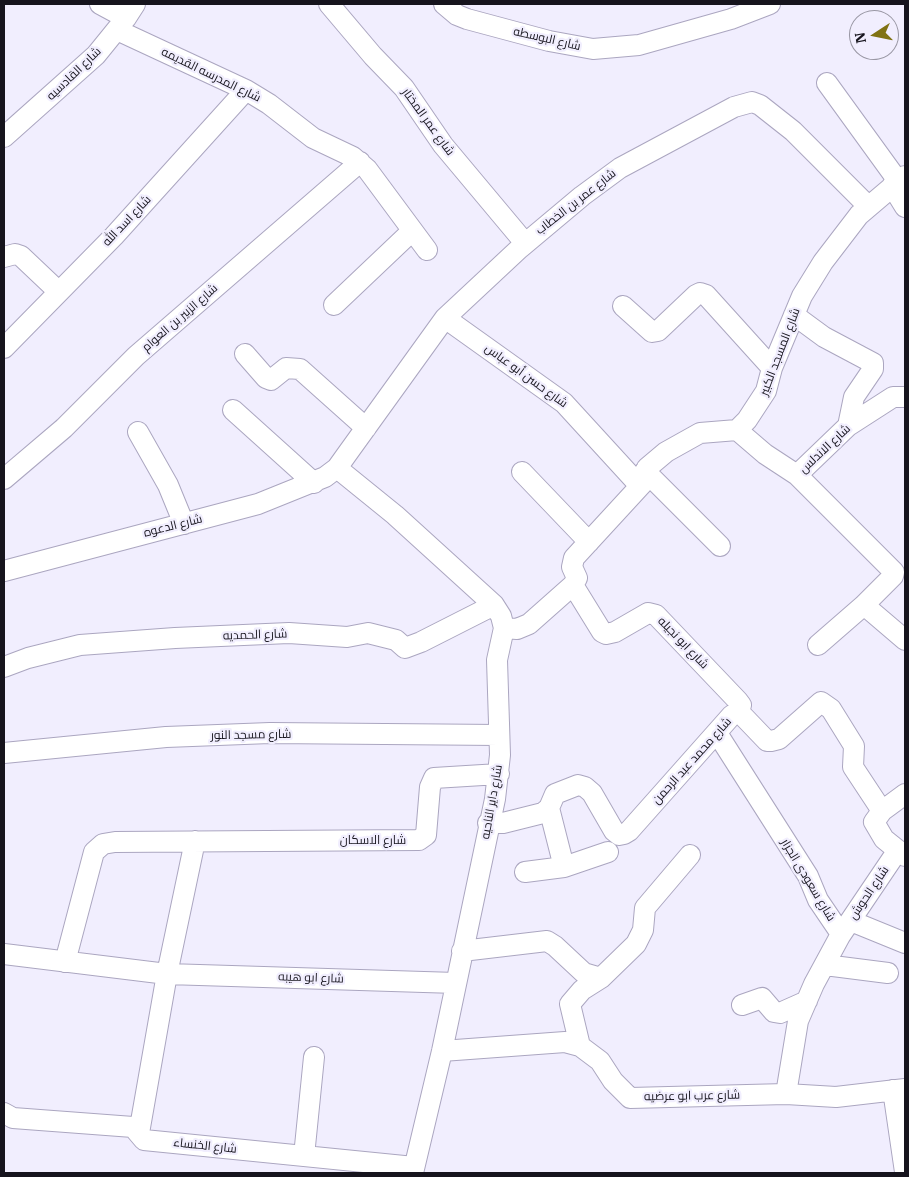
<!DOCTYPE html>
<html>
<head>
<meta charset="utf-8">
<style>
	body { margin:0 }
	#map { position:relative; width:909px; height:1177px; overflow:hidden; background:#f1eefe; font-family:"IBM Plex Serif",serif }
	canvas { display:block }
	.frame { position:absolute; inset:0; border:5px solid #16141d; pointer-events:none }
	.north { position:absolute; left:849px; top:10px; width:50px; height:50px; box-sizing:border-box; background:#f1eefe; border:1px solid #9997a4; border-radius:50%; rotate:259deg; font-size:14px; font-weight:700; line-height:20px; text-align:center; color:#16141d }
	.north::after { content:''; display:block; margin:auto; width:18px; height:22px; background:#807213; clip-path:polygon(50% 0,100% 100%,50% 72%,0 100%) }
</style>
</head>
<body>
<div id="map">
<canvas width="909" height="1177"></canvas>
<div class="frame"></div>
<div class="north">N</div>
</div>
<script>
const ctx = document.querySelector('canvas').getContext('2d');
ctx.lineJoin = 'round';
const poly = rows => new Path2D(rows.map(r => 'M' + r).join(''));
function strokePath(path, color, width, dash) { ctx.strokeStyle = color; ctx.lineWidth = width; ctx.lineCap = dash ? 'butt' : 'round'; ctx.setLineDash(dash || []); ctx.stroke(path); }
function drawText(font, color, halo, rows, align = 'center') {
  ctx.font = font + ' "IBM Plex Serif",Cairo,serif'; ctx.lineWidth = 4.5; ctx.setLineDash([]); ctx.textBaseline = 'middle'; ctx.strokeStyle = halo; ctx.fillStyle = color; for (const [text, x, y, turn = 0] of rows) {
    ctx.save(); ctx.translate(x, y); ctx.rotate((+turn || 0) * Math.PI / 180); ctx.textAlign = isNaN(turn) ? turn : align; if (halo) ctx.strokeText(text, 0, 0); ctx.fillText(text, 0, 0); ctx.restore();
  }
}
const minor = poly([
	[100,4,126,18],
	[329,4,373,56,404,88,443,145,525,243],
	[444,4,457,15,467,19,549,41,593,49,639,45,731,19,770,4],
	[117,30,246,90,269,104,313,138,353,157,367,169,427,250],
	[827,83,898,181],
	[4,137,96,55,126,18,135,4],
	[892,186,905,207],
	[4,257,15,254,21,256,59,292],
	[334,305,412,231],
	[623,306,652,332,658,331,696,295,700,293,706,295,772,368],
	[794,315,824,337,873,363,873,369,854,397,848,426],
	[445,318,564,403,640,486],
	[4,348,114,236,246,90],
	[245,354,266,378,271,380,286,368,300,369,366,428],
	[233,410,314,483],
	[737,430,765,454,797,475,894,572,893,576,864,605,818,645],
	[138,432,168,485,184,524],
	[337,468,395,515,494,605,501,616,504,628,497,660,500,755,495,799,442,1051,413,1173],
	[645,471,720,546],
	[522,472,589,542],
	[797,475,848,426,893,397,905,397],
	[4,479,64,428,136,356,360,162],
	[4,571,258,504,325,477,337,468,347,454,445,318,520,248,582,196,620,168,734,107,752,102,760,105,793,131,868,206],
	[573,585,602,632,606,634,615,632,648,613,656,615,738,701,741,705,738,714],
	[864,605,905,640],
	[504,628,517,629,529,624,573,585,577,578,572,567,574,558,643,483,647,468,666,452,700,433,737,430,747,420,766,391,772,368,802,296,823,262,859,215,905,176],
	[4,667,28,658,80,645,175,638,289,633,347,637,368,633,396,640,405,648,421,642,494,605],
	[717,733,808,876,818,900,839,931,840,936,814,984,798,1021,786,1094],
	[4,753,166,737,270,733,499,735],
	[905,794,882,811,874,822,884,839,905,856],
	[549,808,564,867],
	[488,823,503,823,543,813,549,808,555,794,578,785,585,787,592,793,614,831,619,835,624,834,629,831,732,715,738,714,743,716,767,741,771,741,779,739,821,702,831,709,854,746,853,767,882,811],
	[525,872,564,867,608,852],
	[851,921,905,943],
	[840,936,898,850],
	[462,951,547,941,555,946,584,973,601,978],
	[4,954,167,974,456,983],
	[65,962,94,852,103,844,115,842,419,840,426,835,430,787,434,778,499,774],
	[825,965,888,973],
	[742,1005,762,998,774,1012,780,1013,807,1001],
	[580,1046,570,1004,582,990,601,978,636,944,643,930,645,908,690,855],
	[442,1051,565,1042,580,1046,600,1061,613,1081,630,1098,786,1094,836,1097,905,1089],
	[893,1090,905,1172],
	[4,1113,13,1118,133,1127,144,1140,414,1167],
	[139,1133,167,974,195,841],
	[304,1156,314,1057]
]);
strokePath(minor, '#aba6c0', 22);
strokePath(minor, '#fff', 20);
drawText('12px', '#16141d', '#f1eefe', [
	["شارع البوسطه",547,39,13],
	["شارع القادسيه",74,74,-44],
	["شارع المدرسه القديمه",211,75,26],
	["شارع عمر المختار",428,122,54],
	["شارع عمر بن الخطاب",576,202,-38],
	["شارع اسد الله",127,221,-47],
	["شارع الزبير بن العوام",180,318,-41],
	["شارع المسجد الكبير",780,352,-69],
	["شارع حسن أبو عباس",526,376,36],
	["شارع الاندلس",825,449,-43],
	["شارع الدعوه",173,526,-14],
	["شارع الحمديه",255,635,-2],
	["شارع ابو نجيله",683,643,46],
	["شارع مسجد النور",251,735,-1],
	["شارع محمد عبد الرحمن",692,761,-48],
	["شارع داير الناحيه",492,802,-80],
	["شارع الاسكان",373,841],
	["شارع سعودى الجزار",808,880,59],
	["شارع الحوش",869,893,-56],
	["شارع ابو هيبه",311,978,2],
	["شارع عرب ابو عرضيه",692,1096,-1],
	["شارع الخنساء",205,1146,6]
]);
</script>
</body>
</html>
